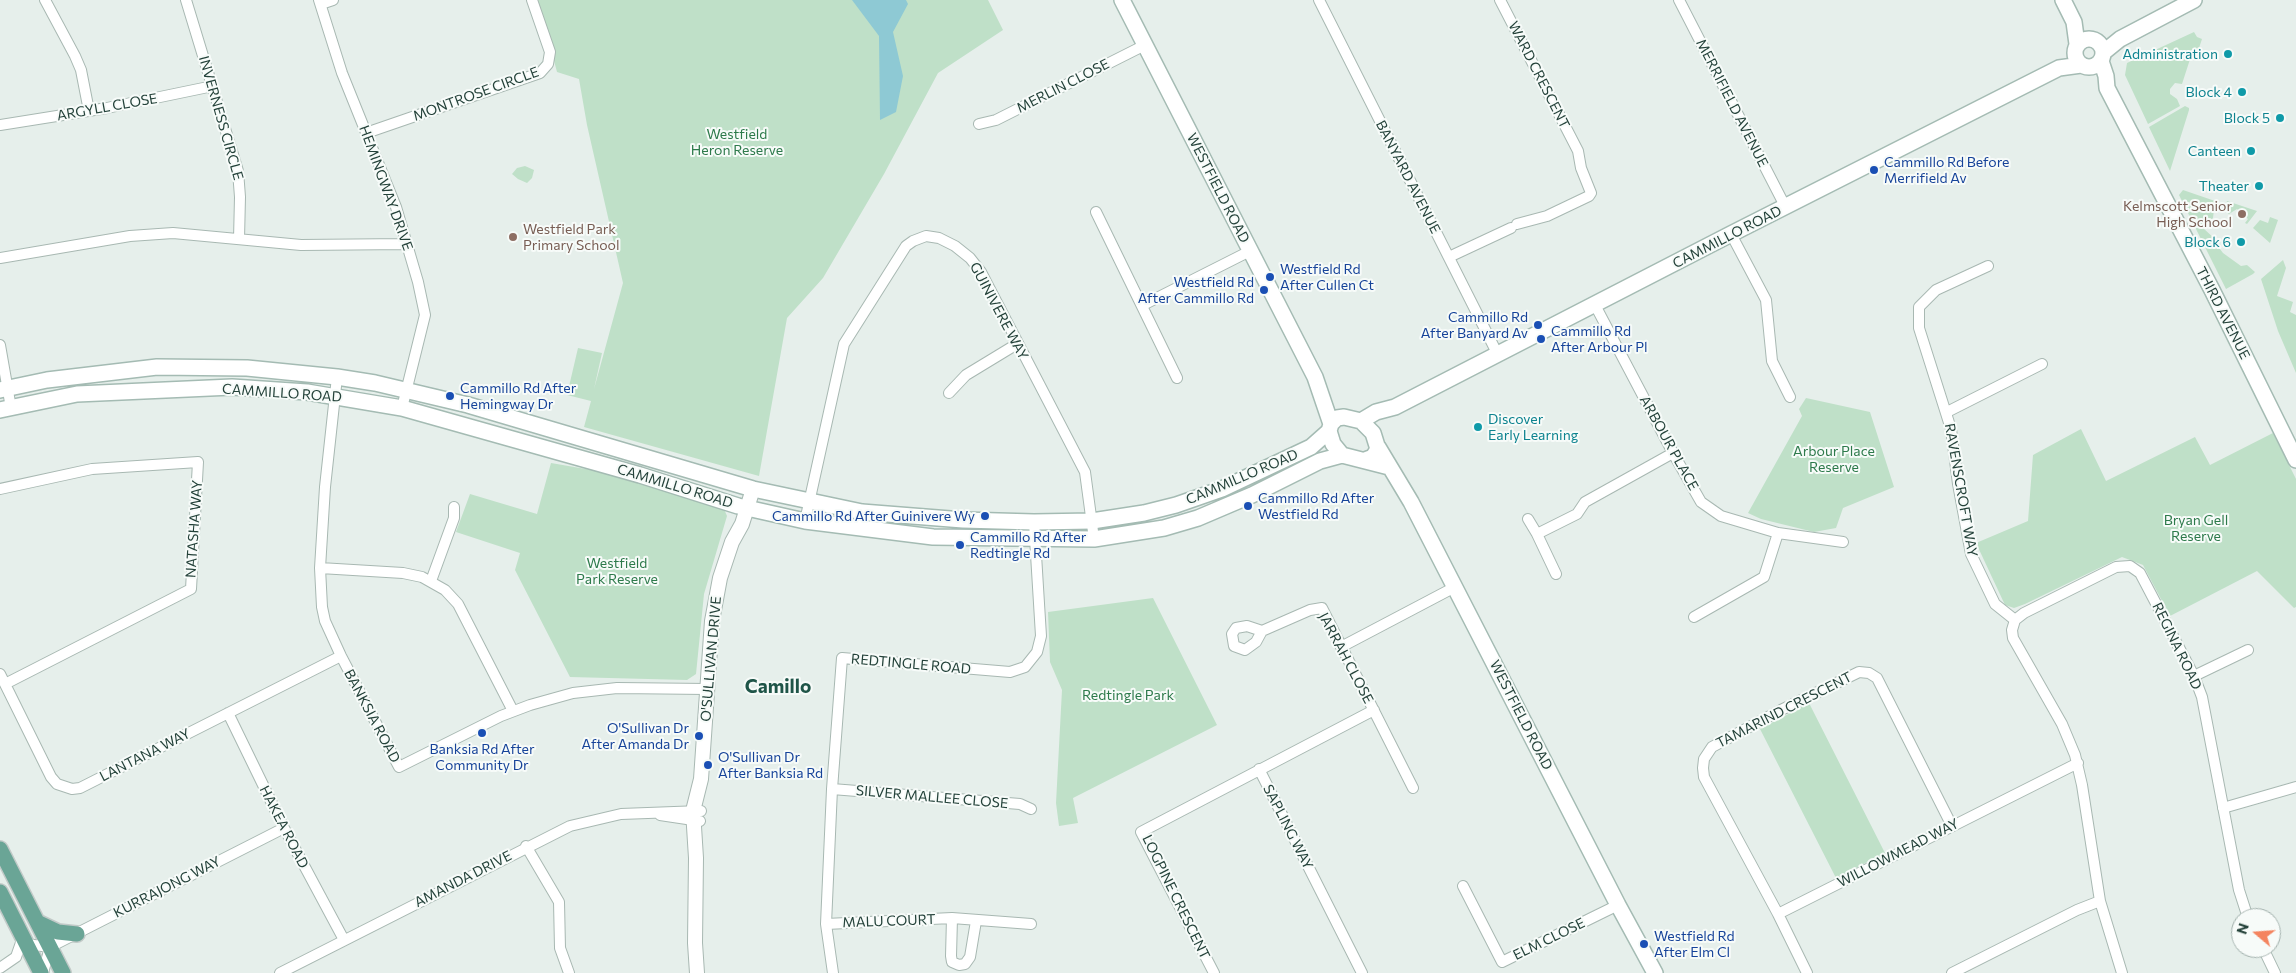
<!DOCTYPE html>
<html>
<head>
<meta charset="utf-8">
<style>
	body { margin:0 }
	#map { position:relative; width:2296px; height:973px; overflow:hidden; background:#e6efeb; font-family:Commissioner,sans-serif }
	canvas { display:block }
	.north { position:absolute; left:2231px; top:908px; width:50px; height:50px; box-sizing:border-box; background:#f7fbf9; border:1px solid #a3b1ad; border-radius:50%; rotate:288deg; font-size:14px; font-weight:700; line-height:20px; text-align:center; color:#24423a }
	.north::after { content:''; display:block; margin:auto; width:18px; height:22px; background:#f4845f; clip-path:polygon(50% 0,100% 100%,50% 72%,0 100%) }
</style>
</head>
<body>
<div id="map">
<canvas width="2296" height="973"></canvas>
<div class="north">N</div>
</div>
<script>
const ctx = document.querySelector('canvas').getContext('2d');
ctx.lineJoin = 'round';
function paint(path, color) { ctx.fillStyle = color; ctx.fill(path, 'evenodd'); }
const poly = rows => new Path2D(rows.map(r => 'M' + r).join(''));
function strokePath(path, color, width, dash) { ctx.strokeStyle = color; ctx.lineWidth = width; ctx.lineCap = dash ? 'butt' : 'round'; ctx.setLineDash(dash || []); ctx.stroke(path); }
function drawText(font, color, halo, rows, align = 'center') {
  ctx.font = font + ' Commissioner,sans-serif'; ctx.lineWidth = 4; ctx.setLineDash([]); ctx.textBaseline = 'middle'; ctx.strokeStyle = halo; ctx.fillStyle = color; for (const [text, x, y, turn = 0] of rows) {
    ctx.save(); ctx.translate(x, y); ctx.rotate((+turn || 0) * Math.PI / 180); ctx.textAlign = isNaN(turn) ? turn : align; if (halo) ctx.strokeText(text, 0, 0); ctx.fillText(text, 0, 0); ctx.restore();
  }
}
paint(poly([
	[538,0,988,0,1003,30,938,73,884,174,823,278,787,318,759,476,584,427,591,401,567,395,578,348,602,353,594,389,623,283,587,125,579,79,557,72],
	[2194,32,2197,37,2202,39,2198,51,2192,53,2182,84,2175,83,2170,89,2170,94,2177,99,2180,106,2148,124,2125,75,2127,63],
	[2185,106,2189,108,2189,110,2170,171,2149,127],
	[525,166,534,170,532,178,527,183,518,179,512,174,517,168],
	[2183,190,2215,201,2213,218,2203,228,2215,239,2214,241,2223,253,2241,266,2247,265,2255,272,2253,274,2226,289,2179,195],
	[2227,201,2257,211,2247,224,2245,223,2248,219,2237,209,2229,214,2224,210],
	[2270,217,2278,220,2270,243,2253,228,2260,220,2268,223],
	[2283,260,2286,268,2277,296,2293,302,2290,312,2296,315,2296,373,2278,331,2261,279],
	[1806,398,1870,412,1894,487,1843,508,1836,528,1814,532,1761,519,1748,513,1802,416,1799,409],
	[2081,429,2106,481,2195,437,2210,465,2273,433,2296,479,2296,607,2294,608,2257,571,2170,616,2143,565,2122,557,2025,604,2014,608,2005,605,1976,543,2028,521,2033,455],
	[551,463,609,473,724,509,727,516,704,594,696,674,687,680,570,677,515,570,520,553,456,532,470,494,537,514],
	[1153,598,1217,725,1073,798,1078,823,1059,826,1056,803,1062,690,1050,662,1048,612],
	[1809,703,1885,853,1836,878,1760,729]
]), '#bfe0c8');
paint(poly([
	[852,0,906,0,908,4,893,32,903,76,896,112,880,120,879,36]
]), '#8ec9d4');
const minor = poly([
	[45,0,75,56,81,70,89,111],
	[186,0,238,171,240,197,239,239],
	[319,0,342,73,396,207,418,282,425,315,402,408],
	[1319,0,1497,353],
	[1500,0,1578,151,1581,168,1591,193,1589,196,1547,216,1517,224],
	[1679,0,1785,206],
	[321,4,333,0],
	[979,124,996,120,1145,45],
	[0,125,107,108,213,86],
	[366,133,540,73,548,64,550,52,532,0],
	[1096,212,1177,378],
	[1731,234,1766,300,1772,361,1790,397],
	[1449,257,1511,228],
	[0,258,130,236,173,233,301,245,406,244],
	[1988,266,1936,290,1919,307,1919,328,1951,429,1958,484,1971,554,1995,604,2015,620,2012,630,2013,638,2062,724,2075,755,2082,785,2100,901,2122,973],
	[1143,305,1250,251],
	[1595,305,1673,453,1701,502,1721,516,1778,533,1843,542],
	[0,345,11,408],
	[337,377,325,487,320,568,322,607,325,621,341,656,399,767,501,716,530,705,573,693,617,688,707,689],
	[949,393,966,375,1017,344],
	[1947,412,2042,364],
	[0,489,92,469,198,462,191,589,5,684],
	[1528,519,1537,534],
	[805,521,844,344,906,246,913,241,926,236,939,238,955,246,970,258,981,272,1085,472,1094,539],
	[320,568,403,573,422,577,445,590,458,604,513,711],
	[1556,574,1537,534,1577,514,1585,502,1673,453],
	[431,581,454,518,454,507],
	[1694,617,1764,577,1778,533],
	[2015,620,2024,613,2116,567,2130,566,2140,573,2194,676,2202,697,2239,890,2248,918],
	[1262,631,1247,626,1236,628,1232,634,1234,646,1245,650,1256,642,1262,631,1310,610,1322,608,1413,788],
	[1341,647,1455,587],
	[0,674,51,777,57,784,72,789,80,788,341,656],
	[2194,676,2248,650],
	[228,713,284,828,344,940],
	[1259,769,1362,973],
	[832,789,1020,804,1031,809],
	[2223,808,2296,787],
	[660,815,700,821],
	[526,846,559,902,560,948,569,973],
	[1463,886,1502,962,1618,905],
	[1778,914,1704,777,1703,768,1704,759,1712,747,1781,710,1859,672,1869,673,1877,678,1952,826],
	[952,918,951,956,952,962,959,965,965,964,970,957,976,921],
	[826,924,952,918,1031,924],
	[26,944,50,947,284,828],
	[2263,948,2275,973],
	[0,968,16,957,23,937],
	[43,973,50,947],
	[280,973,570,826,621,814,701,811],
	[833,973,826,924,832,789,842,658,1010,672,1025,667,1037,652,1041,636,1034,522],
	[1214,973,1141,832,1374,710],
	[1807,973,1778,914,2078,763],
	[1952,973,2077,910,2100,901]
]);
const tertiary = poly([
	[697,973,695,943,696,858,693,811,701,779,712,621,720,578,732,542,742,524,753,489]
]);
const secondary = poly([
	[1122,0,1315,377,1331,424],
	[2063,0,2074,22,2077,44],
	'2075 53a14 14 0 1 1 28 0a14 14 0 1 1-28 0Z',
	[2104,52,2120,39,2194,0],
	[2101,61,2106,76,2107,88,2212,290,2296,460],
	[0,390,47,380,157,367,247,368,337,377,375,383,468,405,753,489,862,512,963,520,1034,522,1092,521,1144,513,1176,505,1222,489,1311,447,1329,431],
	[0,410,77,394,232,387,307,392,402,408,640,475,738,506,805,521,933,537,1094,539,1164,528,1198,518,1252,495,1320,461,1342,455],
	[1361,421,1376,412,1395,407,1731,234,2059,68,2081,65],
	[1378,447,1411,502,1618,905,1655,973],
	[1365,460,1373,457,1378,449,1373,433,1361,421,1344,417,1337,418,1331,424,1329,431,1333,444,1342,455,1389,467]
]);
const primary = poly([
	[0,849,63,973],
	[0,892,41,973],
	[37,922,58,932,77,934]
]);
strokePath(minor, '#a8b8b2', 12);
strokePath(tertiary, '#a8b8b2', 16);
strokePath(secondary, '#a4bbb3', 18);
strokePath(primary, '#c2cac8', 18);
strokePath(minor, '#fff', 10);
strokePath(tertiary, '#fff', 14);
strokePath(secondary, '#fff', 15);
strokePath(primary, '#6aa596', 15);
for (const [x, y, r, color] of [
	[2228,54,5,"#0f9aa8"],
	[2242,92,5,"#0f9aa8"],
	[2280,118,5,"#0f9aa8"],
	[2251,151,5,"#0f9aa8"],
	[1874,170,5,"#1a4fb4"],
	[2259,186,5,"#0f9aa8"],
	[2242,214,5,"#8d6e63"],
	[513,237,5,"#8d6e63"],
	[2241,242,5,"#0f9aa8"],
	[1270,277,5,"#1a4fb4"],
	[1264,290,5,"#1a4fb4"],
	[1538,325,5,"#1a4fb4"],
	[1541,339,5,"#1a4fb4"],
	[450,396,5,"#1a4fb4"],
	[1478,427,5,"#0f9aa8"],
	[1248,506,5,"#1a4fb4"],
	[985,516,5,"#1a4fb4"],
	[960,545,5,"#1a4fb4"],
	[482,733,5,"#1a4fb4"],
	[699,736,5,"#1a4fb4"],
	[708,765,5,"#1a4fb4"],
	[1644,944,5,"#1a4fb4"]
]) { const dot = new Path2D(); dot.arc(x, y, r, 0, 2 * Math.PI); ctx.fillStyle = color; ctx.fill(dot); strokePath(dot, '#f7fbf9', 2); }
drawText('14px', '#0d838f', '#f7fbf9', [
	["Administration",2218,54],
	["Block 4",2232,92],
	["Block 5",2270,118],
	["Canteen",2241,151],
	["Theater",2249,186],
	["Block 6",2231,242],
	["Discover",1488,419,"left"],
	["Early Learning",1488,435,"left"]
], 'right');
drawText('14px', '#24423a', '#f7fbf9', [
	["WARD CRESCENT",1539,75,63],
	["MERLIN CLOSE",1063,86,-27],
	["MONTROSE CIRCLE",476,94,-20],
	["MERRIFIELD AVENUE",1732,103,63],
	["ARGYLL CLOSE",107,107,-10],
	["INVERNESS CIRCLE",221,118,74],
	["BANYARD AVENUE",1408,177,63],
	["HEMINGWAY DRIVE",386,188,70],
	["WESTFIELD ROAD",1218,188,63],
	["CAMMILLO ROAD",1727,237,-27],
	["GUINIVERE WAY",999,311,62],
	["THIRD AVENUE",2223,313,63],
	["CAMMILLO ROAD",282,393,4],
	["ARBOUR PLACE",1669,443,61],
	["CAMMILLO ROAD",1242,477,-23],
	["CAMMILLO ROAD",675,486,17],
	["RAVENSCROFT WAY",1961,490,80],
	["NATASHA WAY",194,529,-86],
	["REGINA ROAD",2177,646,64],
	["JARRAH CLOSE",1346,658,62],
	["O'SULLIVAN DRIVE",711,659,-85],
	["REDTINGLE ROAD",911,664,5],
	["TAMARIND CRESCENT",1784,710,-27],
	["WESTFIELD ROAD",1521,715,63],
	["BANKSIA ROAD",372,716,62],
	["LANTANA WAY",145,755,-27],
	["SILVER MALLEE CLOSE",932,797,5],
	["HAKEA ROAD",284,827,63],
	["SAPLING WAY",1288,827,63],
	["WILLOWMEAD WAY",1898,853,-27],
	["AMANDA DRIVE",463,879,-27],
	["KURRAJONG WAY",167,887,-27],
	["LOGPINE CRESCENT",1176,897,64],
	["MALU COURT",889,921,-2],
	["ELM CLOSE",1549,939,-26]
]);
drawText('14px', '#2d7a4b', '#f7fbf9', [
	["Westfield",737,134],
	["Heron Reserve",737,150],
	["Arbour Place",1834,451],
	["Reserve",1834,467],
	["Bryan Gell",2196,520],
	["Reserve",2196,536],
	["Westfield",617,563],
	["Park Reserve",617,579],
	["Redtingle Park",1128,695]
]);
drawText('14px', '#164399', '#f7fbf9', [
	["Cammillo Rd Before",1884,162],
	["Merrifield Av",1884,178],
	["Westfield Rd",1280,269],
	["After Cullen Ct",1280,285],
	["Westfield Rd",1254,282,"right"],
	["After Cammillo Rd",1254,298,"right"],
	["Cammillo Rd",1528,317,"right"],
	["After Banyard Av",1528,333,"right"],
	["Cammillo Rd",1551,331],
	["After Arbour Pl",1551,347],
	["Cammillo Rd After",460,388],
	["Hemingway Dr",460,404],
	["Cammillo Rd After",1258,498],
	["Westfield Rd",1258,514],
	["Cammillo Rd After Guinivere Wy",975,516,"right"],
	["Cammillo Rd After",970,537],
	["Redtingle Rd",970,553],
	["O'Sullivan Dr",689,728,"right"],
	["After Amanda Dr",689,744,"right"],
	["Banksia Rd After",482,749,"center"],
	["Community Dr",482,765,"center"],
	["O'Sullivan Dr",718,757],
	["After Banksia Rd",718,773],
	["Westfield Rd",1654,936],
	["After Elm Cl",1654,952]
], 'left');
drawText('14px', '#785e54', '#f7fbf9', [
	["Kelmscott Senior",2232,206],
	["High School",2232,222],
	["Westfield Park",523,229,"left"],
	["Primary School",523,245,"left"]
], 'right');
drawText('bold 19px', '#1f5548', '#f7fbf9', [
	["Camillo",778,687]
]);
</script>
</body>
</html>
